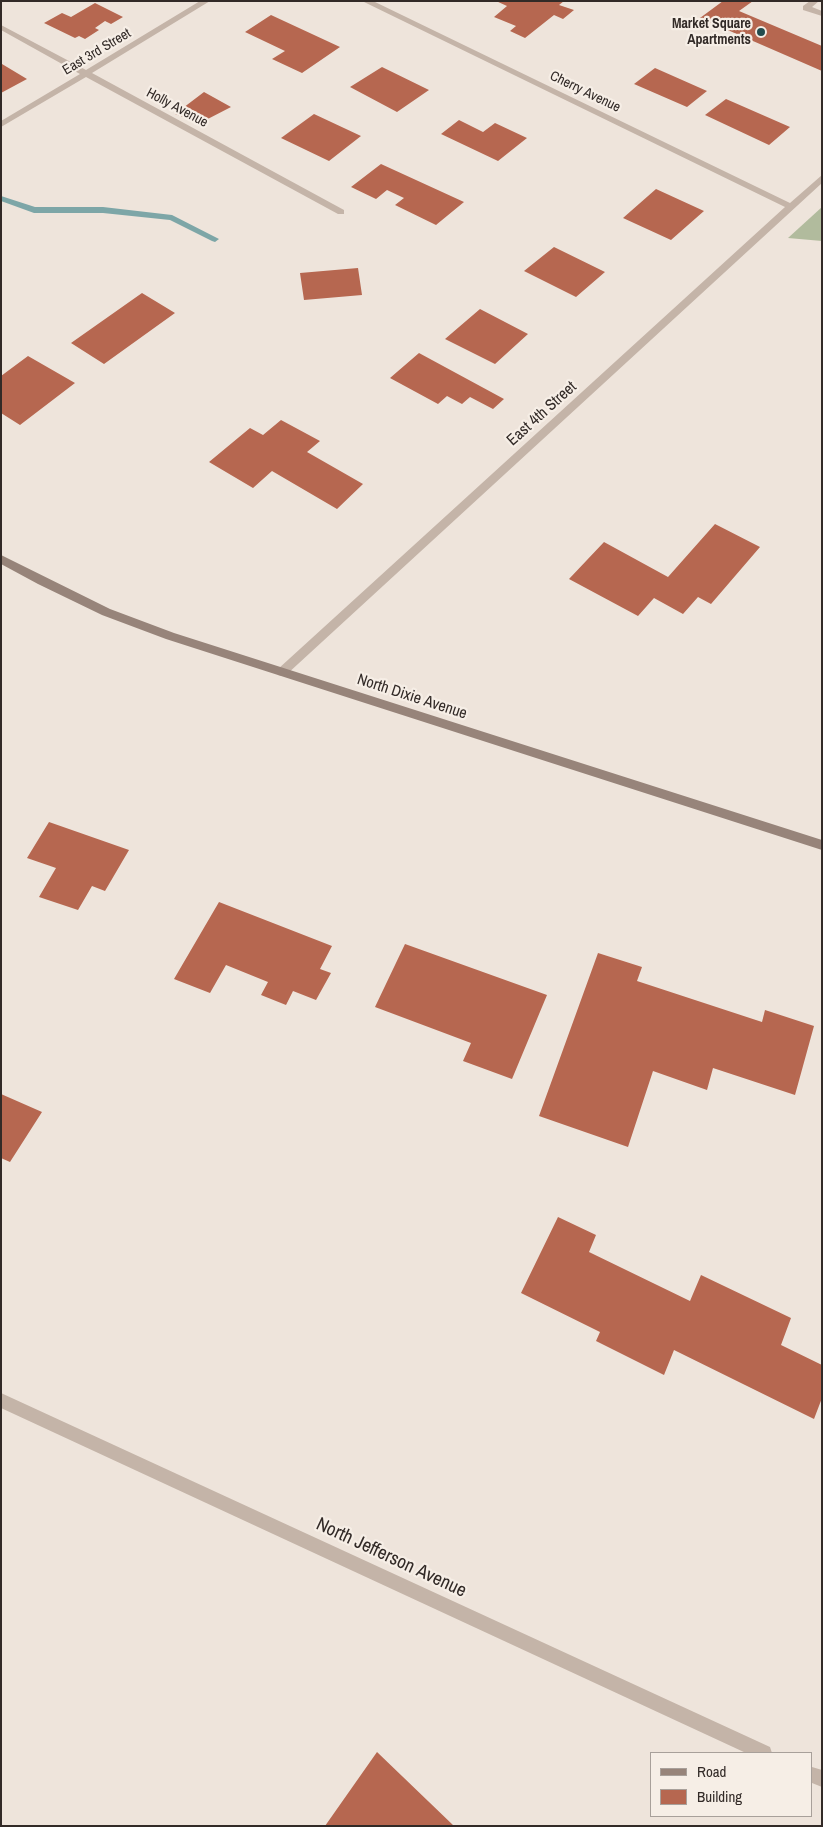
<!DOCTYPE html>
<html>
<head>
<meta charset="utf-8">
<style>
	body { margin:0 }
	#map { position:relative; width:823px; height:1827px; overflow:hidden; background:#eee4db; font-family:"Archivo Narrow",sans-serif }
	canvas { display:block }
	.frame { position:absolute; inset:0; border:2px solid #322a27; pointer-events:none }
	.legend { position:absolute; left:650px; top:1752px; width:162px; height:65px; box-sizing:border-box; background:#f6eee6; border:1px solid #a8a09a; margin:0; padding:6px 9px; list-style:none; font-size:15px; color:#322a27 }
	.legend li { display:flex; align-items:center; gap:10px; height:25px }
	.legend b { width:25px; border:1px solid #a8a09a }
</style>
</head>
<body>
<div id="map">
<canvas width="823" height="1827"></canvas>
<div class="frame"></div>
<ul class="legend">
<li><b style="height:6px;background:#97847a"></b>Road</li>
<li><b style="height:14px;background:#b66750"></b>Building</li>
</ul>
</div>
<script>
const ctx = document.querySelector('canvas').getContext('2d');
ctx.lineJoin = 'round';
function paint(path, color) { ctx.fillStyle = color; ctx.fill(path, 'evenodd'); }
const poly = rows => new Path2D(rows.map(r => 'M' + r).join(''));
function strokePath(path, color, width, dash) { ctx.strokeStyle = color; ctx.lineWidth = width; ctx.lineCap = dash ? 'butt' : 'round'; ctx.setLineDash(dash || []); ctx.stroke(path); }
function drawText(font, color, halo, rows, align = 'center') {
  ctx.font = font + ' "Archivo Narrow",sans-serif'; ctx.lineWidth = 4.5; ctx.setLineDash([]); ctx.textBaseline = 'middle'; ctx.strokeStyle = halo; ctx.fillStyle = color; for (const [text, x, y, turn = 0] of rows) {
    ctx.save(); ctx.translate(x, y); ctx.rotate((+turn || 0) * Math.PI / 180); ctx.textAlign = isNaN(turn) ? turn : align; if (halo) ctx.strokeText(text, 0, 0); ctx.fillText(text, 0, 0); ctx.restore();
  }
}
paint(poly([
	[822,207,822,241,788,238]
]), '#b1bb9d');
paint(poly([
	[1,196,35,207,103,207,172,215,219,239,215,242,212,241,170,220,103,213,34,213,1,201,1,196]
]), '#7da6a7');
paint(poly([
	[496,1,564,1,559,5,574,10,563,19,554,15,525,38,510,31,516,26,494,17,507,6],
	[723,1,753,1,739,11,822,46,822,71,700,18],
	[95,3,123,17,111,24,105,21,95,28,99,30,85,39,79,36,75,38,44,23,62,13,71,17],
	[271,15,340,47,302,73,272,59,285,51,245,32],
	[2,64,27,79,1,93,1,65],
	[382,67,429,90,397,112,350,87],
	[655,68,707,91,687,107,634,84],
	[204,92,231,107,200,123,175,114],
	[726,99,790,127,769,145,705,115],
	[314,114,361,136,329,161,281,138],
	[459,120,483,132,495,123,527,138,498,161,441,134],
	[381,164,464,202,436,225,395,205,404,198,387,190,376,199,351,187],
	[656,189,704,211,671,240,623,218],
	[554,247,605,272,576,297,524,271],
	[358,268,362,295,304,300,300,273],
	[142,293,175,313,104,364,71,343],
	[480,309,528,334,495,364,445,339],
	[419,353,504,399,493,409,470,397,462,404,447,396,438,404,390,378],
	[28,356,75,383,20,425,1,413,1,376],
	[281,420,320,441,307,452,363,484,337,509,272,471,253,488,209,462,250,428,263,435],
	[715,524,760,547,711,604,698,597,683,614,654,598,638,616,569,579,604,542,668,577],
	[49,822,129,850,105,891,92,886,78,910,39,897,56,868,27,858],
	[219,902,332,946,320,969,331,973,316,1000,293,991,286,1005,261,995,268,982,226,965,210,993,174,979],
	[405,944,547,995,512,1079,463,1061,471,1043,375,1007],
	[598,953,642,967,637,981,762,1022,765,1010,814,1026,795,1095,713,1068,707,1090,653,1071,628,1147,539,1116],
	[1,1094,42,1112,10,1162,1,1158],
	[558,1217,596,1235,589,1252,690,1301,701,1275,791,1318,781,1345,822,1365,822,1398,814,1419,674,1350,664,1375,596,1341,600,1332,521,1293],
	[377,1752,454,1826,325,1826]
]), '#b66750');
paint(poly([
	[810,1,819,1,812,7,822,11,822,16,803,10,803,6,810,1]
]), '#c4b4a8');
paint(poly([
	[200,1,210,1,92,73,344,210,344,214,338,214,86,77,1,127,1,121,80,74,1,30,1,25,86,70,200,1],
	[362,1,373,1,790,203,822,175,822,183,286,675,282,676,278,675,276,672,278,669,785,207,362,1],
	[1,1393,770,1747,772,1753,746,1753,1,1408,1,1393],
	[812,1767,822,1770,822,1787,812,1783,812,1767]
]), '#c4b4a8');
paint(poly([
	[1,555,110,609,174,633,822,840,822,850,166,639,102,615,38,584,1,564,1,555]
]), '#97847a');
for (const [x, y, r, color] of [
	[761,32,5,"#224c4e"]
]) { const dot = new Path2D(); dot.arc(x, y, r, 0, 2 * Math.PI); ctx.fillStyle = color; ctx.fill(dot); strokePath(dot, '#f6eee6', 2); }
drawText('bold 14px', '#322a27', '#f6eee6', [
	["Market Square",751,24],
	["Apartments",751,40]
], 'right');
drawText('14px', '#322a27', '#f6eee6', [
	["East 3rd Street",97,52,-31],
	["Cherry Avenue",585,92,26],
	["Holly Avenue",177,108,28]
]);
drawText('16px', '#322a27', '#f6eee6', [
	["East 4th Street",542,414,-42],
	["North Dixie Avenue",412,697,18]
]);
drawText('19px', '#322a27', '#f6eee6', [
	["North Jefferson Avenue",391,1558,25]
]);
</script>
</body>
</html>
